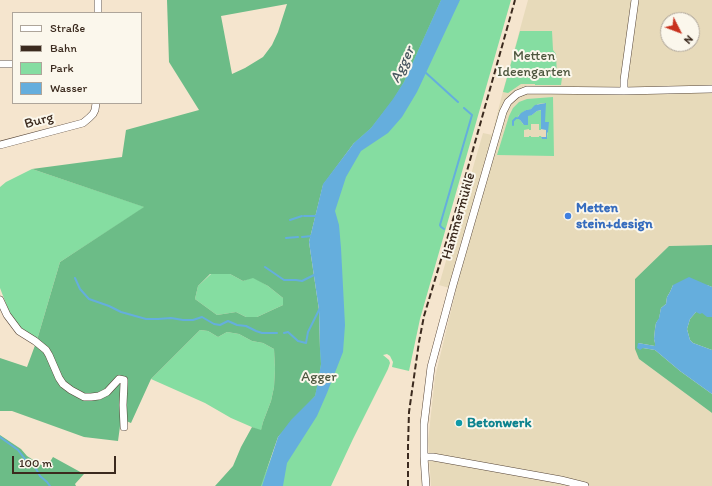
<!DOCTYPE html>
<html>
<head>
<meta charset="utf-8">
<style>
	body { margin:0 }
	#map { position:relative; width:712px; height:486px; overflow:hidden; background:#f5e5ce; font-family:Itim,sans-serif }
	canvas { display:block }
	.legend { position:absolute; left:12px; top:12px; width:130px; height:92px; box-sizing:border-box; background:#fbf7ec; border:1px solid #aea59a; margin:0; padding:5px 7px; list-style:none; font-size:12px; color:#3b2a1e }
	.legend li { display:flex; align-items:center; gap:8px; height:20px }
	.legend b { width:20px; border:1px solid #aea59a }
	.north { position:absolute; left:660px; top:12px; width:40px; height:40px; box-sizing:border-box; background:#fbf7ec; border:1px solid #aea59a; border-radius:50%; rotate:132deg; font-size:11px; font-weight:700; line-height:16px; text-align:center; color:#3b2a1e }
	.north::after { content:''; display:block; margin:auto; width:14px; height:18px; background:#c8321e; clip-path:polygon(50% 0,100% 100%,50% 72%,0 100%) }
	.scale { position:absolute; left:12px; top:456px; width:104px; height:18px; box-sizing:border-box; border:2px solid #3b2a1e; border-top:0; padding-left:5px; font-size:12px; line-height:14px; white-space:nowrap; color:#3b2a1e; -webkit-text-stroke:3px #fbf7ec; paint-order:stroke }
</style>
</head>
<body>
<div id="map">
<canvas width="712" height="486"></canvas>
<ul class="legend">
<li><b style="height:5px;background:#fff"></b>Straße</li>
<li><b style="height:5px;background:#3b2a1e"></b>Bahn</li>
<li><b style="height:11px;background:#85dda1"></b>Park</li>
<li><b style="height:11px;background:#65aedd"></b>Wasser</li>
</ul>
<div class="north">N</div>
<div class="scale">100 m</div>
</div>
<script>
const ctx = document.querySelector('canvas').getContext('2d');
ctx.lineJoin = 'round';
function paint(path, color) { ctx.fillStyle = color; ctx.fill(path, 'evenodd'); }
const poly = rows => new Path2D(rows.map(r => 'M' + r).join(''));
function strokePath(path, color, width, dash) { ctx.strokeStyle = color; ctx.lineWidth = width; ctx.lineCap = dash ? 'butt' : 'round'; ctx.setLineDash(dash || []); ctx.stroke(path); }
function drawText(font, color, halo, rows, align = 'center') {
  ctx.font = font + ' Itim,sans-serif'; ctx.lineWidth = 4; ctx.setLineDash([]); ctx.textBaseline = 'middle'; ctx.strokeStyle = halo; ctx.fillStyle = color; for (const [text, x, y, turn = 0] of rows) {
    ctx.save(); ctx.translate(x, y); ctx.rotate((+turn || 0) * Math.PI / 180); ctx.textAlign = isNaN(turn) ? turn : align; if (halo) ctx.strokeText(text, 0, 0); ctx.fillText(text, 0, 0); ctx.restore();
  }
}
paint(poly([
	[528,0,712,0,712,245,669,246,635,279,635,321,639,359,712,413,712,486,431,486,428,441,435,377,456,290,439,285,483,133,492,135,503,91],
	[668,20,692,20,692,44,668,44]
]), '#e7daba');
paint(poly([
	[428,0,511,0,420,319,409,371,392,367,393,362,390,356,387,354,383,355,389,360,390,363,388,369,353,439,331,486,260,486,317,345,320,350,327,324,315,218],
	[520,31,552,31,553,50,556,54,557,77,562,78,561,85,535,85,535,84,521,84,508,93,503,92],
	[553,97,554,156,497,155,509,116,513,108,519,102,527,99],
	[545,103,545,122,548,122,547,139,542,139,541,136,539,136,539,137,531,137,531,136,529,136,529,137,524,137,524,130,529,129,529,130,531,130,531,124,539,124,539,130,541,130,542,110,537,111,532,115,528,115,526,125,523,124,520,120,518,119,518,116,526,110,528,111,531,109,538,104],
	[32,169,145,207,60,262,37,340,20,328,10,314,0,288,0,187,6,182],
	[211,274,230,274,243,281,253,277,268,286,283,298,283,305,257,317,246,317,236,312,217,315,195,299,198,286],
	[200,330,208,331,218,337,227,332,239,334,252,341,263,343,274,349,275,369,274,387,271,401,263,422,261,431,231,418,205,403,151,379]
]), '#85dda1');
paint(poly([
	[167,0,441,0,404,82,393,100,371,128,354,143,323,185,309,242,319,310,320,349,321,364,317,387,315,396,278,437,261,486,215,486,233,466,241,447,252,427,261,430,263,422,271,401,274,387,275,369,274,349,263,343,252,341,239,334,227,332,218,337,208,331,200,330,151,379,131,423,121,419,118,441,84,437,12,411,0,411,0,358,27,367,37,340,60,262,144,207,32,169,122,157,126,130,199,110,169,62],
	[287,4,278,32,272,45,263,57,245,68,232,74,221,16],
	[210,274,230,274,243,281,253,278,268,286,283,298,283,305,257,317,246,317,236,312,217,315,195,299,198,286],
	[712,245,712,287,707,285,673,285,670,292,667,297,666,304,661,308,659,319,656,323,655,329,654,339,655,343,655,346,638,343,643,348,655,350,680,371,712,394,712,413,639,359,635,349,635,279,669,246],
	[696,312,702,312,712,317,712,350,693,343,690,340,687,329,690,319],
	[0,435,21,449,27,456,46,468,53,457,84,474,75,484,76,486,0,486]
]), '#6cbc87');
paint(poly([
	[441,0,460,0,417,92,402,117,388,133,361,151,346,177,335,211,339,225,341,248,345,325,343,352,327,393,317,416,287,463,283,486,262,486,278,437,291,420,315,396,317,387,321,364,320,349,319,310,309,242,323,184,354,143,371,128,393,99,404,82],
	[546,103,545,122,549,122,548,132,547,133,547,139,542,139,541,137,546,137,546,130,541,129,541,110,537,111,532,115,528,116,528,125,524,125,520,120,518,119,516,119,516,118,517,118,521,113,526,110,528,110,531,109,535,105],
	[689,277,712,287,712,317,707,317,702,313,700,314,696,312,690,319,687,329,690,340,693,343,712,350,712,394,680,371,655,350,643,348,640,350,637,348,638,343,655,346,655,343,654,339,655,329,656,323,659,318,661,308,666,304,667,297,670,292,673,285]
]), '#65aedd');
strokePath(poly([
	[425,72,458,102],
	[513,125,513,121,516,118],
	[304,216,317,216],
	[290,220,302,216],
	[444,229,441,227,440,225,472,115,464,108],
	[302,237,312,236],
	[286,238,298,237],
	[265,267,284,280,296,280,302,281,316,274],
	[75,278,80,289,89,299,109,306,121,312,146,319,158,319,171,318,183,320,193,320,202,317,214,324,220,325,228,321,237,325,246,326,256,331,262,333,277,333],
	[284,333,288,332,298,341,306,343,308,332,320,308],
	[0,437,18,450,25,459,35,467,40,476,47,482,50,486]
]), '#65aedd', 2);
const minor = poly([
	[635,0,624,80,624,91,712,89],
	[98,13,98,0],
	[0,64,13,64],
	[0,145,83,123,89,118,93,114,95,110,96,103],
	[0,300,7,315,19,331,35,341,46,350,49,355,59,378,63,384,71,390,84,397,91,397,99,396,107,392,119,379,124,380,124,383,123,405,124,427],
	[424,457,433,457,561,480,585,486],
	[426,486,424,457,424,424,431,367,453,285,503,112,508,102,517,94,527,90,624,91]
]);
strokePath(minor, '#574638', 8);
strokePath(minor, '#fff', 7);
strokePath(poly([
	[408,486,408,446,409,412,419,342,424,316,458,203,515,0]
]), '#3b2a1e', 2, [6, 3]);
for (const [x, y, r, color] of [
	[568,216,4,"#3f7fe0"],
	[459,423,4,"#0f9aa8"]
]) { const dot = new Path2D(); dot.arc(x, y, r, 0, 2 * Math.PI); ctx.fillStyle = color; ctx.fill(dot); strokePath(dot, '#fbf7ec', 1.5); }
drawText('14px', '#4e573f', '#fbf7ec', [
	["Metten",534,56],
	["Ideengarten",534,72],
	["Agger",319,377]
]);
drawText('14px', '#3b2a1e', '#fbf7ec', [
	["Burg",39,121,-15],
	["Hammermühle",459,216,-74]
]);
drawText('bold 14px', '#366cbe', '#fbf7ec', [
	["Metten",576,208],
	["stein+design",576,224]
], 'left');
drawText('bold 14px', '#0d838f', '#fbf7ec', [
	["Betonwerk",467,423]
], 'left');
drawText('italic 15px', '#4a5861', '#fbf7ec', [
	["Agger",403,65,-65]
]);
</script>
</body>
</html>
